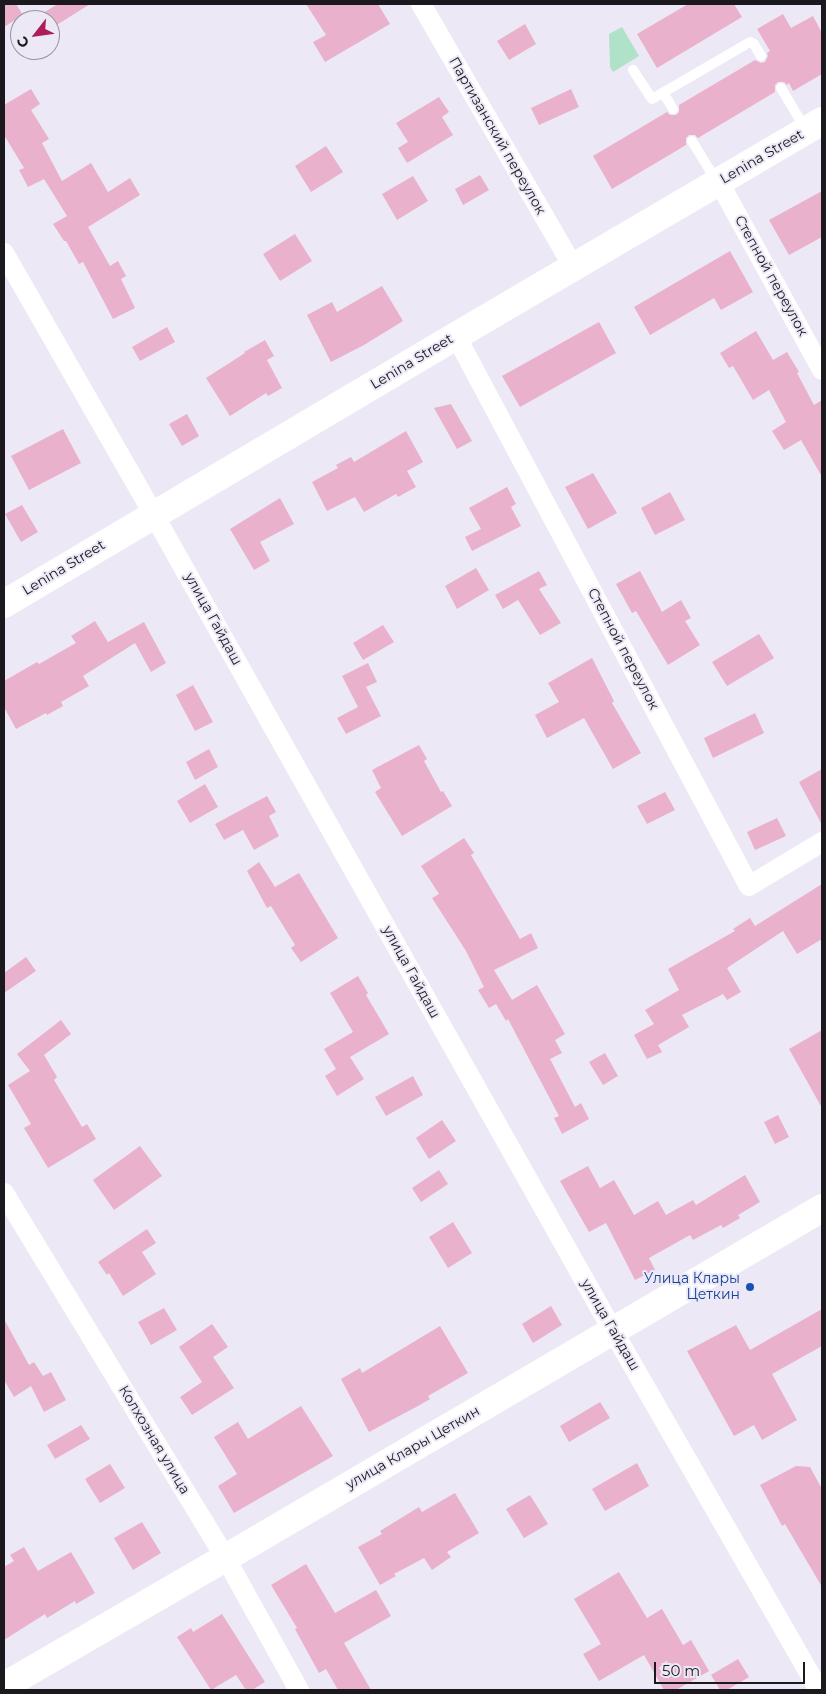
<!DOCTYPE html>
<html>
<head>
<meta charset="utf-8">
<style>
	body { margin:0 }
	#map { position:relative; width:826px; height:1694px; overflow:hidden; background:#ece8f6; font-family:Montserrat,sans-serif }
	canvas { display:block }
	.frame { position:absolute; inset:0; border:5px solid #1b191e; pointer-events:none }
	.north { position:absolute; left:10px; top:10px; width:50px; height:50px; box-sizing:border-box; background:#ece8f6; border:1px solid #9895a0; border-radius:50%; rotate:240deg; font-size:14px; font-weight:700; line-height:20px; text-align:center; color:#1b191e }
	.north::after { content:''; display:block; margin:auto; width:18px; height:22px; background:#ac1d59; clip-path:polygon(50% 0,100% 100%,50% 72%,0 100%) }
	.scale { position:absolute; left:654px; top:1662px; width:151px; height:22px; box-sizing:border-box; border:2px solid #1b191e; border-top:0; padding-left:6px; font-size:15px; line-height:18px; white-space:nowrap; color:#1b191e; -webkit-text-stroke:4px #ece8f6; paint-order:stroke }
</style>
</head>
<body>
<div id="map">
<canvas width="826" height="1694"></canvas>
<div class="frame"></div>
<div class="north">С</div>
<div class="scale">50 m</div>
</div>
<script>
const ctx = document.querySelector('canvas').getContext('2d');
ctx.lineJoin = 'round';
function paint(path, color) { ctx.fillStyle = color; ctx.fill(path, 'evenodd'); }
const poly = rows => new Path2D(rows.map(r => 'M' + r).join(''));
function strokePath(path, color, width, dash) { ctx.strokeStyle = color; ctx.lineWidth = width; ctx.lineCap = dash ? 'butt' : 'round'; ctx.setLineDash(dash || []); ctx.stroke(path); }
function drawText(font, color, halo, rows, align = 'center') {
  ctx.font = font + ' Montserrat,sans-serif'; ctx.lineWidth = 4; ctx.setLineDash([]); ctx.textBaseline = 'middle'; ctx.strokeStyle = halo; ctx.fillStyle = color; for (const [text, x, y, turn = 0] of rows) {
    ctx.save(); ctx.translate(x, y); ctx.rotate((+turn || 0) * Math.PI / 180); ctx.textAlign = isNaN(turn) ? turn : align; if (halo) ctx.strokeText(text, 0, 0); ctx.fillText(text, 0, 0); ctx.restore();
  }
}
paint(poly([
	[622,27,639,56,613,72,610,67,609,34]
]), '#b0e2c9');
paint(poly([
	[4,4,16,4,23,15,4,27],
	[58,4,90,4,52,28,50,20,47,20,43,13],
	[306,4,378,4,390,24,325,62,313,42,326,35],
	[688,4,734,4,742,17,657,68,637,34],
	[783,14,791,28,813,16,822,33,822,74,793,91,789,83,787,85,784,82,778,82,775,85,775,92,698,138,695,135,689,135,686,138,686,145,612,189,593,156,667,112,670,115,676,115,679,112,679,105,755,60,761,63,765,62,768,56,767,53,770,51,757,29],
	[525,24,536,44,509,60,497,41],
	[31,89,40,104,31,110,49,139,42,143,62,181,91,163,108,192,130,178,140,195,88,227,110,266,118,261,126,276,121,279,135,308,113,319,83,262,79,264,66,241,64,241,53,224,67,216,44,179,28,187,19,170,24,168,4,135,4,105],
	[571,89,579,107,539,125,531,108],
	[439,97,449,112,442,117,453,135,407,163,398,148,408,142,396,123],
	[326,146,343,172,311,192,295,166],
	[480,175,489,190,463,205,455,189],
	[413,176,428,201,397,220,382,194],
	[822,191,822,237,789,255,769,220],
	[295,234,312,261,280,281,263,254],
	[730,251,753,292,721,310,714,298,650,335,634,307],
	[382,286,403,321,364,345,331,362,307,315,332,302,337,312],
	[599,322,616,353,520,407,502,376],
	[167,327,175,342,140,361,132,347],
	[756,331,773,360,787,352,799,372,797,373,814,405,822,400,822,477,801,440,784,450,772,431,786,422,769,390,753,400,733,366,729,368,720,353],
	[265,340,274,356,267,360,282,388,268,396,266,393,230,416,206,378,245,353,244,352],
	[451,404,472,441,457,449,434,408],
	[187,414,199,436,182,446,169,424],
	[63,429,81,463,29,490,11,456],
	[406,431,423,462,407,471,416,487,398,497,396,494,364,512,355,497,327,511,312,482,338,468,336,465,351,457,354,462],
	[593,473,617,513,588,529,565,487],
	[507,487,516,504,511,507,521,526,472,551,465,537,481,529,469,508],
	[670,492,685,520,655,535,641,508],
	[280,498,294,524,260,542,270,561,254,570,230,529],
	[22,505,38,532,21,542,5,514],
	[476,568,489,590,457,609,445,586],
	[539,571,547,585,539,589,561,623,540,635,518,600,503,609,495,595],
	[640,571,662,612,681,600,691,618,685,621,700,645,668,665,636,611,632,613,616,584],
	[95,621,108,642,144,622,166,663,151,672,135,643,83,676,89,686,61,702,63,706,47,715,46,713,16,729,4,707,4,681,37,662,39,664,76,643,71,636],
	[383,625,394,642,363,660,353,643],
	[759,634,774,658,727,686,712,662],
	[592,658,614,701,612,703,641,753,613,769,584,718,547,738,535,715,559,702,548,683],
	[368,663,377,682,366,687,381,716,346,734,337,718,358,707,342,676],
	[193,685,213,722,195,731,176,695],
	[755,713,764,733,713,758,704,738],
	[419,745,427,759,424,761,441,792,443,791,452,806,402,836,375,792,381,788,372,770],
	[209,749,218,767,195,780,186,762],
	[822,769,822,825,799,782],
	[205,784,218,807,190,823,177,801],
	[665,792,675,810,647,824,637,806],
	[267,796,276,812,269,816,279,836,254,850,243,830,224,840,215,824],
	[777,818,786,836,755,850,747,832],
	[464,838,474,853,471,855,520,939,531,933,538,948,494,970,512,1000,537,985,565,1034,555,1040,562,1053,550,1059,575,1107,581,1103,589,1119,562,1134,554,1118,559,1116,508,1019,506,1021,496,1004,489,1008,478,990,484,987,466,951,432,898,439,894,421,866],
	[259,862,275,887,299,873,338,938,301,962,291,948,295,945,271,906,267,908,247,871],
	[822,884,822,939,797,954,783,931,727,968,741,992,727,1000,723,994,682,1015,689,1027,658,1045,662,1052,647,1059,634,1035,654,1024,645,1010,679,990,668,969,735,931,733,929,750,918,755,926],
	[26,957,36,971,4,993,4,973],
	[358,976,368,993,366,995,389,1034,350,1057,364,1079,337,1096,325,1076,336,1069,324,1049,353,1032,330,993],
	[61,1020,71,1034,44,1055,57,1077,54,1080,82,1127,87,1124,96,1139,48,1168,24,1128,31,1124,8,1085,30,1071,17,1054],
	[822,1030,822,1108,789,1049],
	[605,1053,618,1076,603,1085,589,1062],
	[413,1076,423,1095,386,1116,375,1097],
	[778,1115,789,1137,775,1144,764,1122],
	[442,1120,456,1141,429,1159,416,1138],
	[140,1146,162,1176,114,1210,93,1180],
	[588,1166,600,1188,614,1180,634,1215,658,1201,666,1215,693,1200,696,1205,745,1175,760,1202,738,1215,740,1218,723,1228,721,1225,693,1240,690,1235,649,1258,655,1270,635,1280,606,1223,589,1232,560,1181],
	[439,1170,448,1184,421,1202,412,1188],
	[453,1222,472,1253,448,1268,429,1237],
	[147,1229,156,1243,142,1252,156,1274,123,1296,109,1273,107,1275,98,1262],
	[551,1306,562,1325,533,1343,522,1324],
	[164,1308,177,1330,151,1345,138,1322],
	[822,1309,822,1346,772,1374,797,1420,762,1440,754,1425,734,1436,687,1351,736,1325,750,1350],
	[4,1319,29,1365,34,1362,43,1376,51,1372,66,1400,44,1412,31,1386,14,1397,4,1380],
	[212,1324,228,1347,213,1357,234,1388,192,1415,180,1397,202,1382,179,1347],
	[440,1326,468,1373,428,1396,430,1399,418,1406,369,1432,341,1379,360,1368,362,1373],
	[600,1402,610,1418,569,1442,560,1426],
	[301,1406,333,1456,234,1513,218,1486,237,1474,214,1437,238,1422,248,1439],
	[81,1425,90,1439,55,1459,47,1445],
	[637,1463,649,1486,605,1511,592,1489],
	[110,1464,125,1488,100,1503,85,1479],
	[796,1466,810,1467,822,1489,822,1587,785,1524,782,1526,760,1485],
	[455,1493,479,1533,447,1552,451,1557,432,1570,424,1558,394,1574,396,1576,380,1585,358,1547,382,1534,380,1531,419,1507,422,1512],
	[530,1495,548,1524,524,1538,506,1509],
	[142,1522,161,1553,133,1570,114,1538],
	[24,1547,38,1571,71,1552,95,1593,76,1604,75,1601,47,1618,45,1614,4,1640,4,1567,14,1561,10,1555],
	[306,1564,335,1613,376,1590,391,1616,344,1643,371,1690,338,1690,326,1669,319,1673,295,1629,297,1628,271,1585],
	[619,1572,647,1618,662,1609,683,1645,691,1640,709,1671,676,1690,664,1690,644,1655,599,1681,583,1654,601,1644,574,1599],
	[222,1614,265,1682,252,1690,246,1690,236,1675,211,1690,177,1637,191,1628,193,1632],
	[738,1659,749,1677,727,1690,720,1690,711,1675]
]), '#eab1cc');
strokePath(poly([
	[633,70,652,99,750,42,754,44,761,56],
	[781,88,806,130],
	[664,94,673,109],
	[692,141,717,182]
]), '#fff', 10);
strokePath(poly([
	[421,4,574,268],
	[719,182,822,370],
	[4,253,154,515,613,1331,819,1690],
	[456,336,749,886,822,842],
	[4,1193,225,1557,299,1690]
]), '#fff', 20);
strokePath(poly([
	[4,604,456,336,822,121],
	[4,1686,251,1543,822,1208]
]), '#fff', 28);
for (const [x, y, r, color] of [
	[750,1287,5,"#1a4fb4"]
]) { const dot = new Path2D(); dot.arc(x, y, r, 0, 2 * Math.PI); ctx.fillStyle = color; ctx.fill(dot); strokePath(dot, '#ece8f6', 2); }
drawText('14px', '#1b191e', '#ece8f6', [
	["Партизанский переулок",497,136,60],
	["Lenina Street",762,157,-30],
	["Степной переулок",771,276,61],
	["Lenina Street",412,362,-31],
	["Lenina Street",64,568,-31],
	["улица Гайдаш",213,619,61],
	["Степной переулок",623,649,62],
	["улица Гайдаш",411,972,61],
	["улица Гайдаш",610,1325,60],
	["Колхозная улица",154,1440,59],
	["улица Клары Цеткин",413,1448,-30]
]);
drawText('14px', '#164399', '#ece8f6', [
	["Улица Клары",740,1279],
	["Цеткин",740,1295]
], 'right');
</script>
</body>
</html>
